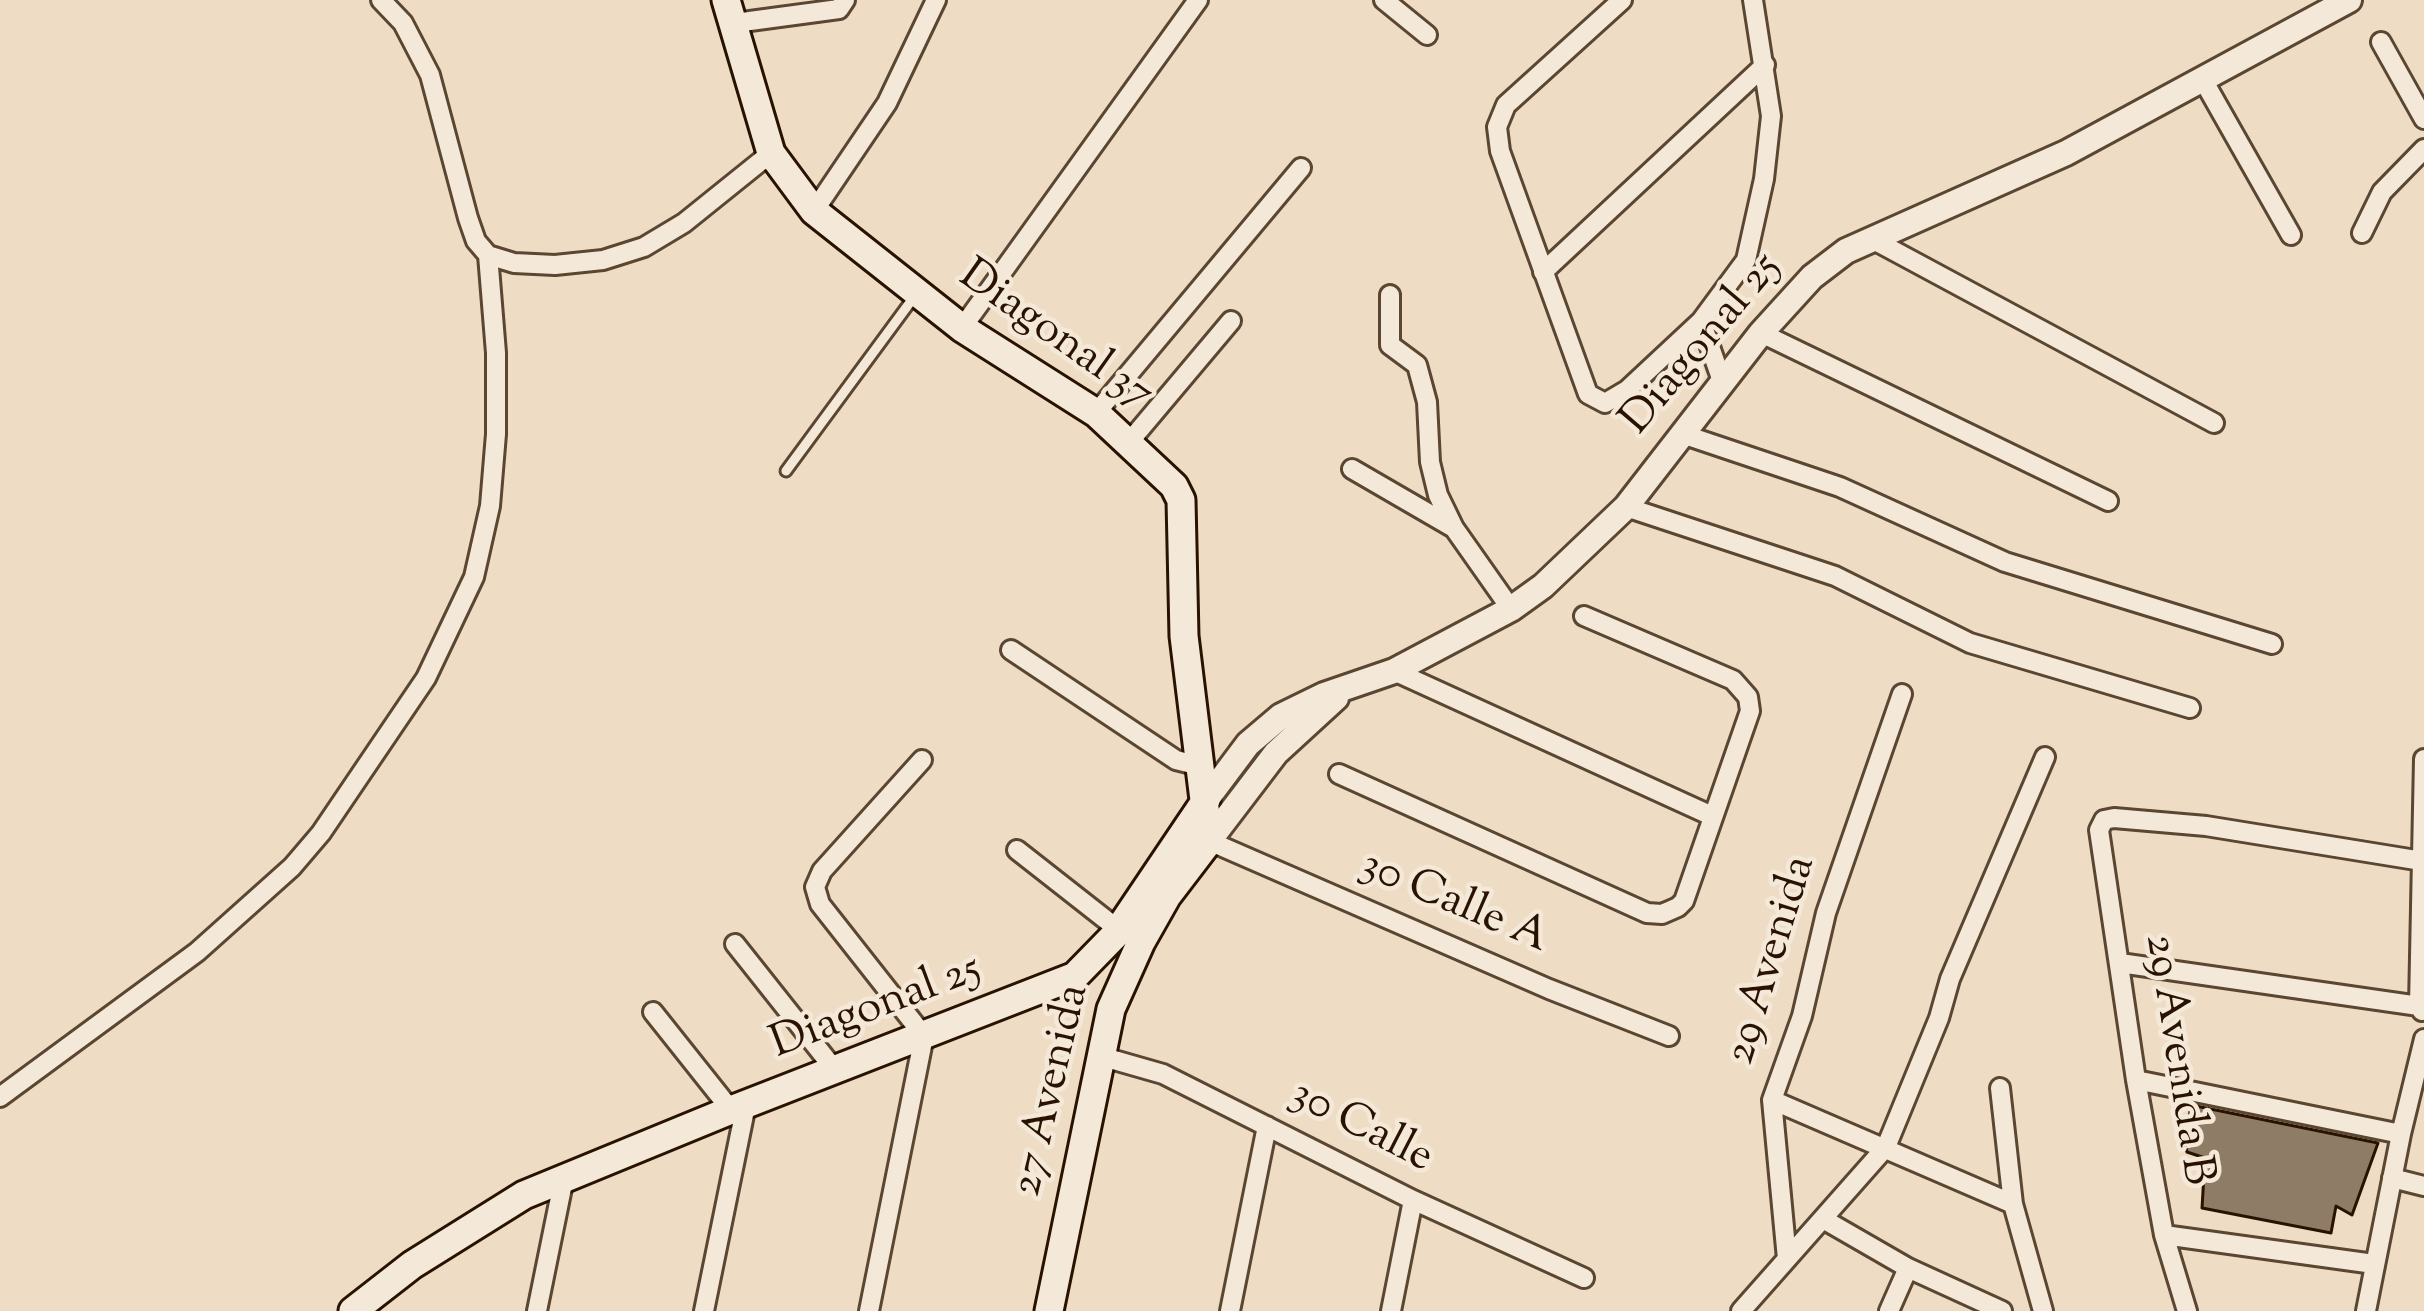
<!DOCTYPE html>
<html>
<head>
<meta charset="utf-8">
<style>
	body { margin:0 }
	canvas { display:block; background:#eeddc4 }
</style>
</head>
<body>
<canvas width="2424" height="1311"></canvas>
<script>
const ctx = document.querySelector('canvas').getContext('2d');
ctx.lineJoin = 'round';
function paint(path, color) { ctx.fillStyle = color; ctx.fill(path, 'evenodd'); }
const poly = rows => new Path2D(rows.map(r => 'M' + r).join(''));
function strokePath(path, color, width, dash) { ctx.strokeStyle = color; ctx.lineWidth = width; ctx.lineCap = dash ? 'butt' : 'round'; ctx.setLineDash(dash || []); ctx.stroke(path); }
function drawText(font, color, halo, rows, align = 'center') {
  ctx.font = font + ' "Sorts Mill Goudy",serif'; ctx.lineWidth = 9; ctx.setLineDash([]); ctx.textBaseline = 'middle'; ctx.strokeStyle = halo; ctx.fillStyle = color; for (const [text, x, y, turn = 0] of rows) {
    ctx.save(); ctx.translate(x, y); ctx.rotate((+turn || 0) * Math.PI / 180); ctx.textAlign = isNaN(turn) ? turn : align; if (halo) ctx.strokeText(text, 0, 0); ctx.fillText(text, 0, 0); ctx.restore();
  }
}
const building = poly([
	[2191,1105,2378,1143,2352,1215,2336,1206,2331,1233,2202,1208,2205,1158,2187,1152,2185,1145,2191,1105]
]);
paint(building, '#8f7c66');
strokePath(building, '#291300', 3);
const service = poly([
	[786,471,914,297]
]);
const minor = poly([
	[1384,0,1427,35],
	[1622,0,1506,105,1497,127,1500,151,1588,394,1605,403,1627,390,1701,321,1746,260,1764,179,1771,116,1753,0],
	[735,23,839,9,845,0],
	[2381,42,2424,119],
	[2202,78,2291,235],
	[814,211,887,103,936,0],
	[2362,233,2382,192,2424,149],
	[1870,238,2214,423],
	[488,255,514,263,555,265,603,260,644,247,684,223,771,153],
	[1543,272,1765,65],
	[1390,295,1390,345,1417,365,1427,402,1430,462,1438,495,1454,528,1511,609],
	[1701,321,1722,381],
	[962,328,1198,0],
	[1761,333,2108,501],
	[1096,413,1301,168],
	[1685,435,1840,487,2005,562,2272,644],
	[1130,441,1231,321],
	[1352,469,1452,527],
	[1626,507,1835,576,1970,643,2190,708],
	[1011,650,1176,760,1200,766],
	[1394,671,1712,816],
	[1339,774,1647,913,1662,914,1678,907,1684,901,1750,711,1748,697,1733,680,1584,616],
	[1209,841,1549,989,1669,1036],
	[1017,850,1119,930],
	[735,944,835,1070],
	[2120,963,2419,1006],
	[2422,1011,2419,1006,2424,759],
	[653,1012,731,1110],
	[1100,1056,1163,1074,1413,1200,1584,1278],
	[2136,1080,2401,1134],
	[2000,1088,2013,1204,2043,1311],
	[0,1097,197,952,292,867,321,833,426,678,474,577,490,506,496,434,496,353,488,255,476,241,468,218,430,75,403,23,381,0],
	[1772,1100,2013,1204],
	[2392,1178,2424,1186],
	[1823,1219,1908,1268,2002,1311],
	[2164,1235,2374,1264],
	[1787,1259,1772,1100,1802,1016,1826,913,1902,694],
	[537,1311,564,1178],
	[704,1311,746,1105],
	[869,1311,924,1036,820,904,815,887,822,871,922,760],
	[1230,1311,1267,1126],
	[1391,1311,1413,1200],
	[1741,1311,1886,1147,1939,1018,1950,979,2045,757],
	[1889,1311,1908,1268],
	[2187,1311,2164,1235,2136,1080,2099,830,2104,820,2114,818,2206,826,2422,861],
	[2366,1311,2401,1134,2424,1039]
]);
const tertiary = poly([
	[1206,800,1248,744,1281,716,1324,695,1394,671,1511,609,1543,586,1626,507,1761,333,1812,277,1846,251,2066,153,2349,0],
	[1209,841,1276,753,1336,698]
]);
const secondary = poly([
	[726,0,771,153,814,211,962,328,1096,413,1174,486,1181,500,1184,636,1209,841,1167,896,1141,942,1111,1009,1049,1311],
	[353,1311,412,1265,524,1195,731,1110,1075,976,1115,935,1206,800]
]);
strokePath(service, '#5a4631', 15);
strokePath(minor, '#5a4631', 24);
strokePath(tertiary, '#5a4631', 30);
strokePath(secondary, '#291300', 33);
strokePath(service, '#f4e9d9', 9);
strokePath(minor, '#f4e9d9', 18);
strokePath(tertiary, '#f4e9d9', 24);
strokePath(secondary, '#f4e9d9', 27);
drawText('45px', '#291300', '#f4e9d9', [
	["Diagonal 37",1054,338,35],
	["Diagonal 25",1704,346,-50],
	["30 Calle A",1453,905,23],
	["29 Avenida",1774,961,-73],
	["Diagonal 25",877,1010,-21],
	["29 Avenida B",2175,1060,81],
	["27 Avenida",1054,1091,-77],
	["30 Calle",1360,1129,27]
]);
</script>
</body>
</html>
